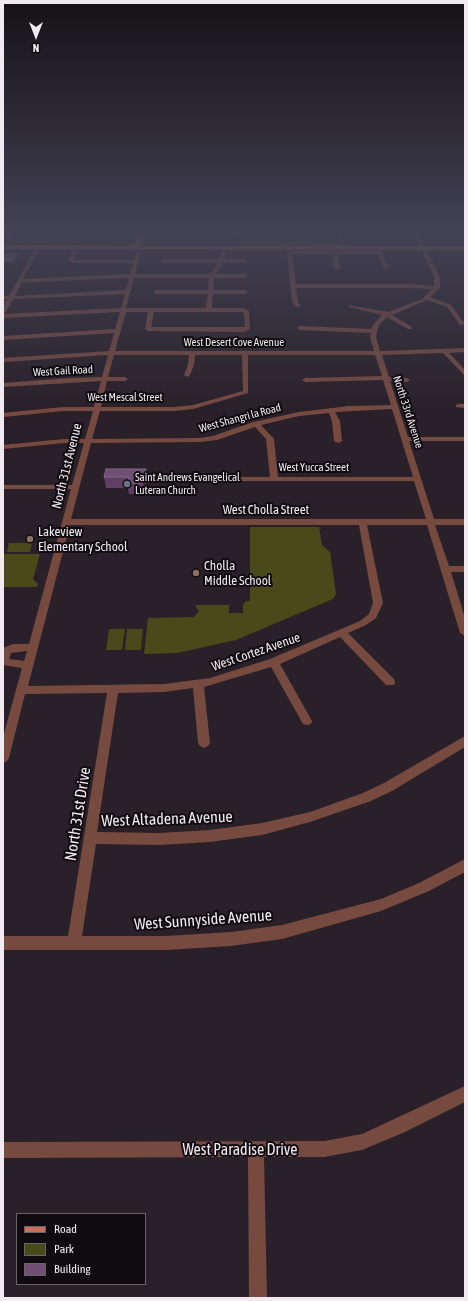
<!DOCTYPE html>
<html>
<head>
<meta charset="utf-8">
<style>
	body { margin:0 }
	#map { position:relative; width:468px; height:1301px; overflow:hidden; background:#292029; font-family:"Asap Condensed",sans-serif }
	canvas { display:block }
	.frame { position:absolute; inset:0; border:4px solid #f1eaf1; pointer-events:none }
	.legend { position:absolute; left:16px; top:1213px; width:130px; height:72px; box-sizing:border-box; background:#0f0b0f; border:1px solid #696469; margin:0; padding:5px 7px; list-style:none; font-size:12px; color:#f1eaf1 }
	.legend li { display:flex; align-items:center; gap:8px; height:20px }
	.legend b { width:20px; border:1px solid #696469 }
	.north { position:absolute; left:16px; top:16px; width:40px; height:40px; -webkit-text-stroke:3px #0f0b0f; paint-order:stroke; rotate:180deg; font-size:11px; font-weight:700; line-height:16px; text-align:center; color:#f1eaf1 }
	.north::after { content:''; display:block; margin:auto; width:14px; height:18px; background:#f1eaf1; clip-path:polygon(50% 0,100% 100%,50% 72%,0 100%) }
</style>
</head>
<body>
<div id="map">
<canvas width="468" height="1301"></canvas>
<div class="frame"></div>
<ul class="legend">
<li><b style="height:5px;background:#c96e5a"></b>Road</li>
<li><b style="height:11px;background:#484a1a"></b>Park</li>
<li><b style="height:11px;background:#705072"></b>Building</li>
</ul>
<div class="north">N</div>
</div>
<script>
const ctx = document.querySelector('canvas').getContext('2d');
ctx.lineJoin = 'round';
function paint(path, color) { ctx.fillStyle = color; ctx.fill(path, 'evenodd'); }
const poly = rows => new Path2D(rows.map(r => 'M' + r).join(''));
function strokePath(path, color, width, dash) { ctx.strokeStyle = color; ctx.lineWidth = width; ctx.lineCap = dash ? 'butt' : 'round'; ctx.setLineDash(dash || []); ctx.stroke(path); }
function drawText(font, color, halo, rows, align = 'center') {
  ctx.font = font + ' "Asap Condensed",sans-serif'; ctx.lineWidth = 4; ctx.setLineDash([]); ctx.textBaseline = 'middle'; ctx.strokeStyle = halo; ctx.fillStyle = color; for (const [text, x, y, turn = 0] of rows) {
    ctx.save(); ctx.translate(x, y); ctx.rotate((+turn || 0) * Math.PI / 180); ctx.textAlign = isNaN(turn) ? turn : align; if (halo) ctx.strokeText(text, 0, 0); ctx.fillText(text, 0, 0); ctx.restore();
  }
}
paint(poly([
	[332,235,336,235,338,246,240,246,240,243,276,244,291,241,304,244,315,243,316,242,333,243,336,241,334,235],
	[250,527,319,527,322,545,330,552,336,594,333,599,236,640,177,653,144,654,148,618,194,617,199,611,195,605,229,605,229,613,243,613,243,604,246,601,250,601],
	[9,543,32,543,30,552,7,552],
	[3,554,40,554,33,579,38,584,37,587,3,587],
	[109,629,125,629,122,650,106,650],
	[127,629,143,629,141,650,125,650]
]), '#484a1a');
paint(poly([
	[142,233,146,233,143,247,141,248,139,247,142,233],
	[338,233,342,233,346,249,342,248,338,233],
	[414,233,418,233,440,277,440,288,430,297,451,305,465,324,460,325,447,307,427,300,392,315,412,327,412,329,408,329,387,317,378,326,376,337,380,351,465,348,465,352,449,353,465,370,465,376,443,353,382,355,389,377,407,378,410,380,407,382,390,381,408,437,465,437,465,441,409,441,434,519,465,519,465,525,435,525,449,566,465,566,465,572,451,572,465,618,465,636,460,633,427,525,367,525,383,603,376,618,366,625,348,633,394,679,395,682,394,685,386,685,340,637,280,664,312,721,311,724,307,725,303,724,271,667,204,687,210,743,208,746,204,748,200,746,198,743,193,688,164,692,118,693,97,832,159,833,210,830,262,823,310,812,363,793,384,783,465,736,465,747,392,791,371,801,310,822,262,835,210,842,159,845,96,844,82,936,166,936,231,932,282,925,381,899,419,883,465,859,465,872,429,891,381,911,282,939,231,946,166,950,3,950,3,936,68,936,107,693,25,694,9,758,7,761,3,763,3,737,22,668,3,665,3,648,13,644,29,644,71,489,3,489,3,485,72,485,84,443,64,443,3,449,3,445,64,439,85,439,93,411,63,411,3,417,3,413,63,407,94,407,101,381,3,387,3,383,69,378,102,377,108,355,3,362,3,358,109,351,114,333,3,340,3,336,115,329,120,312,3,318,3,314,121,308,125,294,13,299,6,312,3,314,3,307,7,299,3,300,3,296,9,296,34,251,36,250,38,251,23,279,130,274,133,263,72,263,68,260,73,251,75,250,77,251,74,260,134,260,137,251,141,250,135,274,210,274,218,263,163,263,160,261,163,259,220,259,221,251,223,250,225,251,225,259,245,259,248,261,245,263,223,263,216,274,245,274,248,276,245,278,214,278,213,290,245,290,248,292,245,294,213,294,212,308,243,308,249,311,250,329,244,332,148,331,145,329,148,312,126,312,115,351,374,351,370,337,371,333,300,330,297,328,300,326,371,329,373,325,382,315,349,307,349,305,388,312,422,299,432,289,410,288,296,288,298,302,301,306,296,307,292,302,287,248,291,247,292,251,377,251,379,250,381,251,389,268,384,269,378,254,337,254,340,268,337,270,334,268,332,254,292,254,296,284,410,284,434,286,434,277,414,233],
	[117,278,129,278,126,290,15,296,22,283,117,278],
	[134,278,209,278,208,290,156,290,153,292,156,294,208,294,206,308,126,308,134,278],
	[154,312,242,312,244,313,245,327,151,327,154,312],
	[114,355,189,355,188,365,184,375,187,377,190,375,194,365,195,355,242,355,243,391,193,405,175,407,101,407,107,381,125,381,128,379,125,377,108,377,114,355],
	[248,355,375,355,382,376,305,378,302,380,305,382,383,380,391,405,349,406,299,412,253,422,213,436,200,438,92,439,100,411,175,411,193,409,248,393,248,355],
	[392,409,413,477,278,477,274,439,261,425,299,416,329,413,332,421,334,441,338,443,342,441,340,421,335,412,392,409],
	[255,427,266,439,270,477,211,477,207,479,208,481,414,481,426,519,71,519,91,443,200,442,217,440,255,427],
	[70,525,359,525,373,603,369,614,360,621,270,659,210,678,164,684,28,686,70,525],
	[27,651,24,661,9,659,11,653,27,651],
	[458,404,465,404,465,408,456,407,456,405,458,404],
	[465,1086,465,1102,405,1132,362,1150,324,1157,264,1157,267,1298,249,1298,248,1157,3,1158,3,1142,324,1141,362,1134,465,1086]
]), '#774a40');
paint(poly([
	[142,233,147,234,143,238,140,246,465,246,465,250,3,249,3,245,127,246,135,244,137,237,142,233]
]), '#c96e5a');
paint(poly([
	[3,233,18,233,14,241,4,241],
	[33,233,59,233,58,235,34,235],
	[227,233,235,233,235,239,227,239],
	[17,256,14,263,3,262,3,259],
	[146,469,147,480,144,494,129,494,128,488,106,488,104,477]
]), '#613e63');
paint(poly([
	[13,233,18,233,14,241,12,234],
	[17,254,17,256,14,263,13,260],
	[146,469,147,480,144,494,143,483]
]), '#442a45');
const building = poly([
	[3,233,13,233,12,234,3,234,3,233],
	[6,254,17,254,13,260,3,260,3,259,6,254],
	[106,469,146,469,143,483,128,483,129,477,104,477,106,469]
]);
paint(building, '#705072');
strokePath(building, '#846886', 1);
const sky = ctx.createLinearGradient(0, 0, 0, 415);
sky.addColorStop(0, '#171217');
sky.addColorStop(0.56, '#434254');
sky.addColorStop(1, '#43425400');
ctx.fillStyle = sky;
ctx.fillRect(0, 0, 468, 415);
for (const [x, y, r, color] of [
	[127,484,4,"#6b7280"],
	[30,539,4,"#8d6e63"],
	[196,573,4,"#8d6e63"]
]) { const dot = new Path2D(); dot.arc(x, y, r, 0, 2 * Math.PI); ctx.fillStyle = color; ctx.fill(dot); strokePath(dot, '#0f0b0f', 1.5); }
drawText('11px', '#f1eaf1', '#0f0b0f', [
	["West Desert Cove Avenue",234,343],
	["West Gail Road",63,371,-3],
	["West Mescal Street",125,398],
	["North 33rd Avenue",408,412,72],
	["West Shangri la Road",240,418,-15],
	["West Yucca Street",314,468]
]);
drawText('11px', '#f1eaf1', '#0f0b0f', [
	["Saint Andrews Evangelical",135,478],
	["Luteran Church",135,491]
], 'left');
drawText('13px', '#f1eaf1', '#0f0b0f', [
	["North 31st Avenue",67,466,-76],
	["West Cholla Street",266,510],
	["West Cortez Avenue",256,652,-19]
]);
drawText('13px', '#f1eaf1', '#0f0b0f', [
	["Lakeview",38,532],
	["Elementary School",38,547],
	["Cholla",204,566],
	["Middle School",204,581]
], 'left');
drawText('16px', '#f1eaf1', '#0f0b0f', [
	["North 31st Drive",78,814,-81],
	["West Altadena Avenue",167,819,-2],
	["West Sunnyside Avenue",203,920,-4],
	["West Paradise Drive",240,1150]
]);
</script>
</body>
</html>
